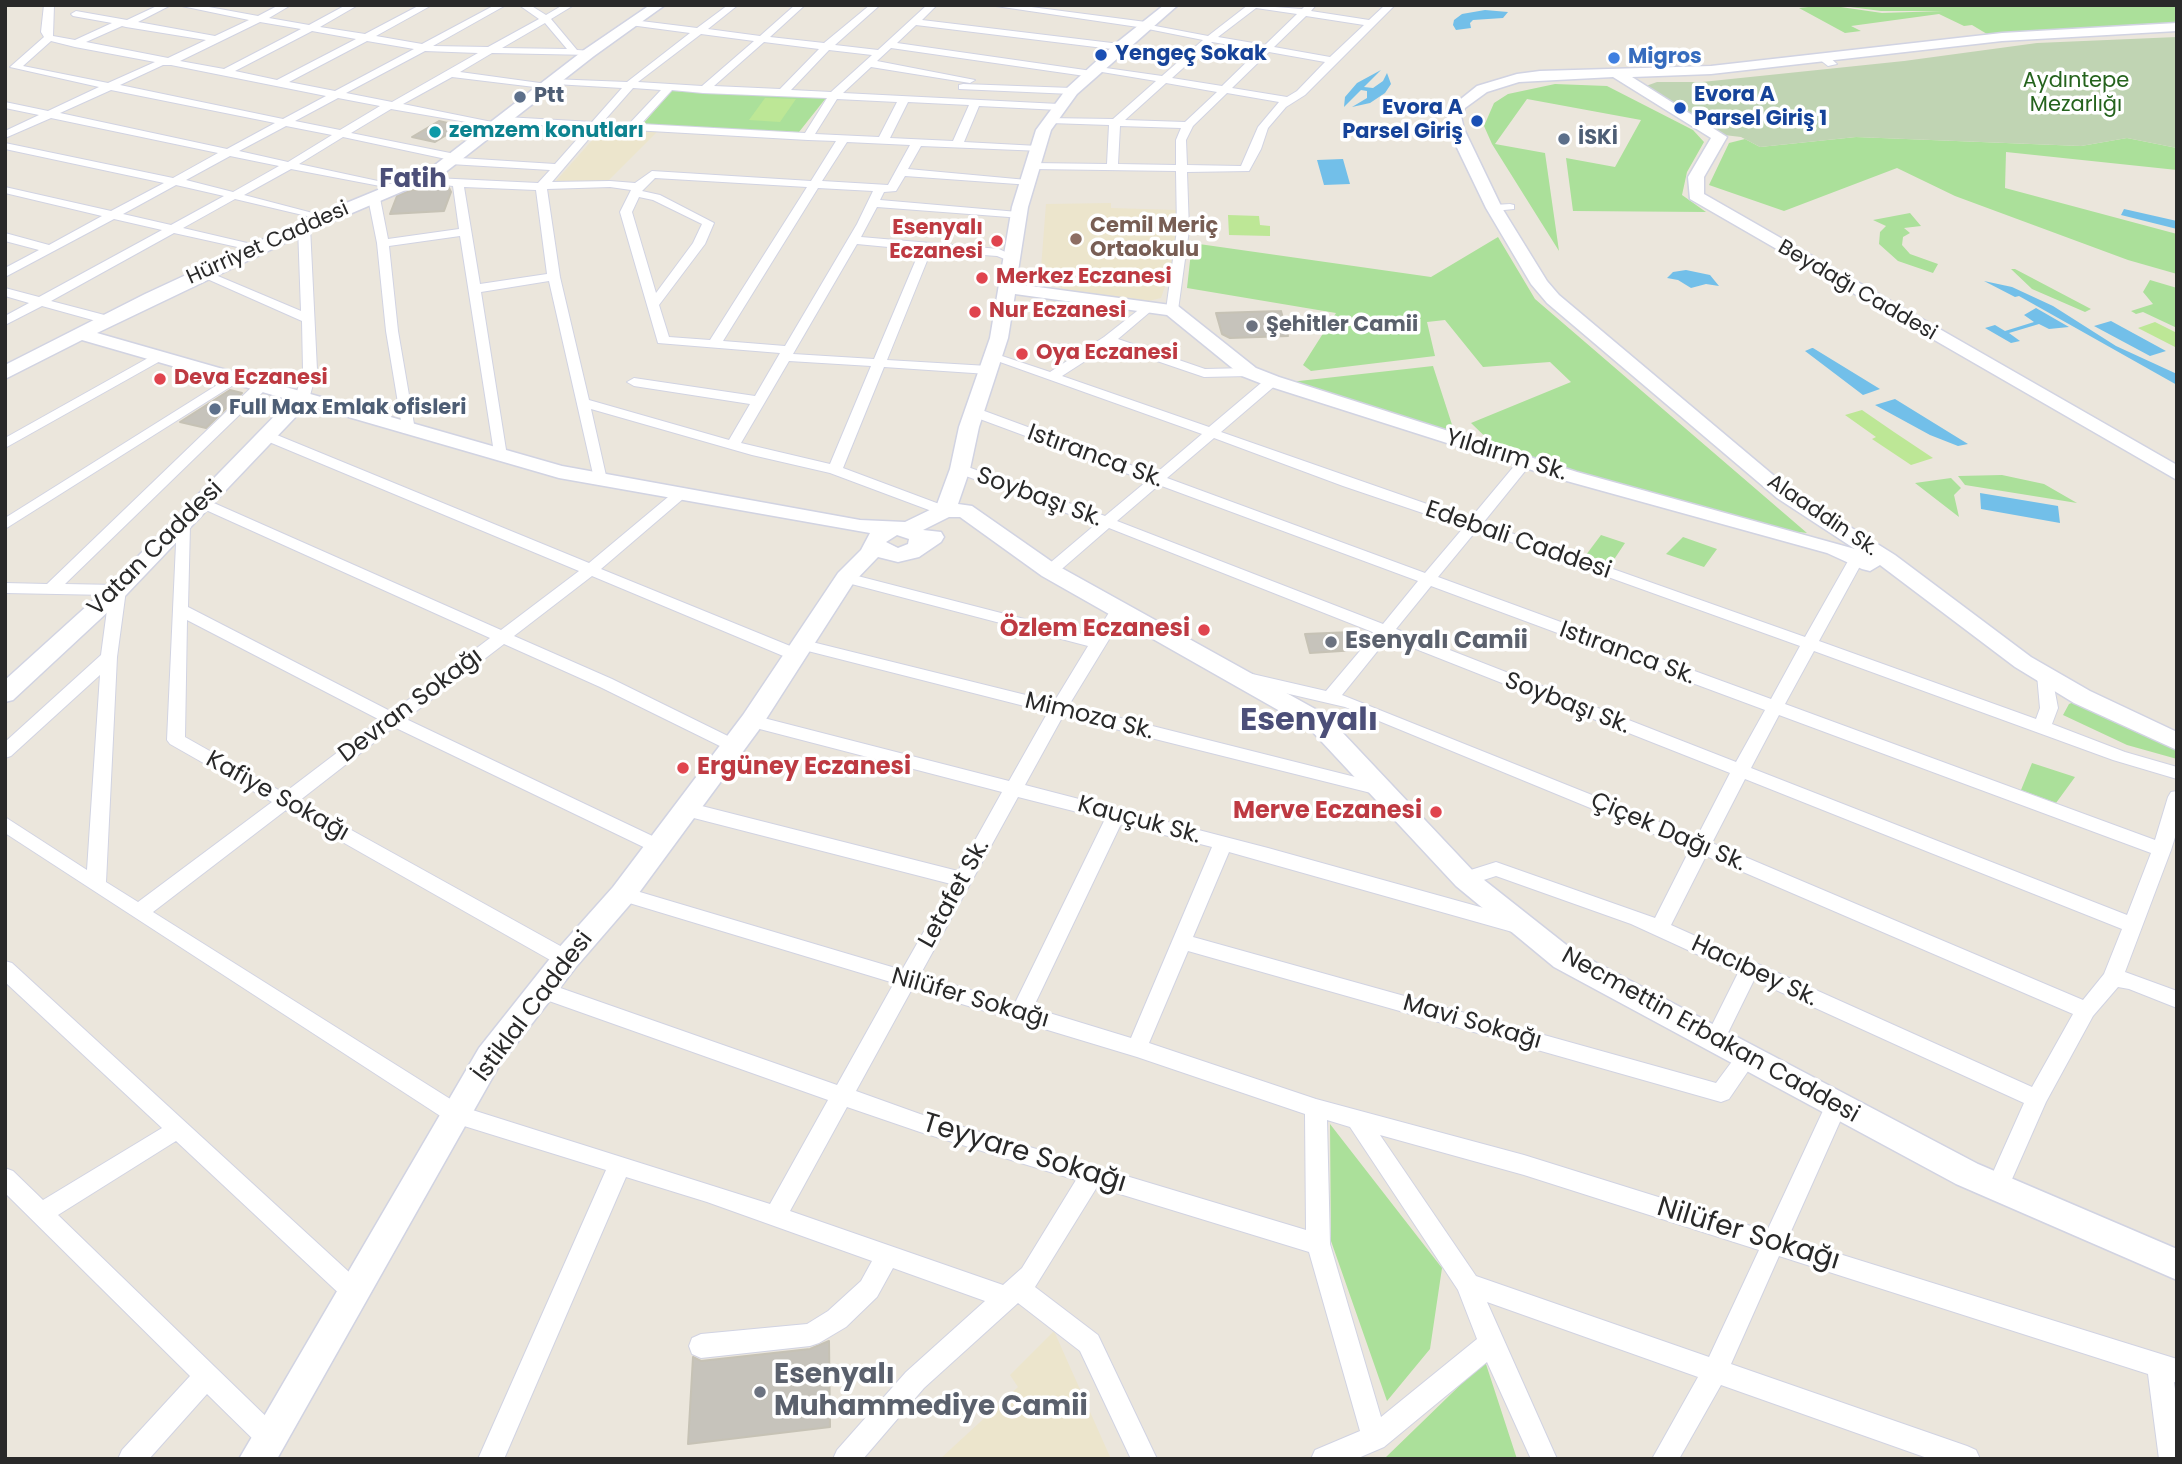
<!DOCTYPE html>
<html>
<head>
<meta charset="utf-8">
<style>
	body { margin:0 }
	#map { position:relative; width:2182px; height:1464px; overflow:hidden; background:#ebe6dc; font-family:Poppins,sans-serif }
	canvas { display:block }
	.frame { position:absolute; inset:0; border:7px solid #292929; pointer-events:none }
</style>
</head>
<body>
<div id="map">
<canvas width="2182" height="1464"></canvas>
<div class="frame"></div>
</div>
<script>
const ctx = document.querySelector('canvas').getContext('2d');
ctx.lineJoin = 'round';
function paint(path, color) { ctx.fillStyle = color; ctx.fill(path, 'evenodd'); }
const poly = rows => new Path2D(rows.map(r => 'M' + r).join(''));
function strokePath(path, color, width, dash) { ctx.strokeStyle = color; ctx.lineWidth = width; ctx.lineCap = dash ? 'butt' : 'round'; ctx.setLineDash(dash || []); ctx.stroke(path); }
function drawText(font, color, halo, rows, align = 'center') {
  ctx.font = font + ' Poppins,sans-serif'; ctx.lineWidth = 7; ctx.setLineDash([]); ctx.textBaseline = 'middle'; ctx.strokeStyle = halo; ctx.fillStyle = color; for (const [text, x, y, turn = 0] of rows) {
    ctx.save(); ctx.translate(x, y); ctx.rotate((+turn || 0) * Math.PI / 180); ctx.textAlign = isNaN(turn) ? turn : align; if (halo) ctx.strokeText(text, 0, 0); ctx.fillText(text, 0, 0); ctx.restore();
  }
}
paint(poly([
	[603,128,658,131,608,181,555,182],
	[1111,203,1111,208,1178,210,1178,248,1161,298,1137,304,1061,289,1058,269,1041,269,1046,204],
	[1054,1331,1111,1459,940,1459,1018,1387,1010,1375]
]), '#ece5cc');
paint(poly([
	[1827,5,1882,13,1943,11,1881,11,1835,5,2173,5,2177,6,2177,23,1987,34,1972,25,1964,26,1939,14,1851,26,1861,31,1845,33,1799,8],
	[1555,84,1607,86,1693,130,1704,142,1687,172,1682,195,1706,212,1573,211,1566,158,1615,167,1641,120,1527,99,1495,144,1545,153,1559,251,1492,144,1484,126,1494,103,1508,94],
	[672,91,826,98,799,132,642,125],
	[1856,137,2081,146,2127,138,2177,148,2177,170,2006,152,2005,188,2177,234,2177,274,2128,260,1955,196,1897,168,1784,211,1709,185,1729,143,1745,139,1760,147],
	[1910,213,1921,226,1904,228,1910,233,1903,237,1902,245,1910,254,1938,264,1933,273,1898,261,1879,244,1880,232,1886,226,1873,220],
	[1498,237,1535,299,1807,533,1790,531,1498,449,1471,423,1571,382,1550,362,1483,367,1445,320,1427,322,1435,356,1311,371,1303,365,1336,313,1187,288,1192,243,1431,277],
	[2011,269,2015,269,2091,309,2085,312,2032,289],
	[2150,280,2177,288,2177,328,2143,312,2136,314,2131,311,2153,304,2143,292],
	[1433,366,1456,437,1290,382],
	[2002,475,2044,484,2077,503,1965,485,1958,476],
	[1951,478,1961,488,1954,495,1959,517,1915,483],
	[1601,535,1625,543,1611,564,1586,555],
	[1683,537,1717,549,1704,567,1666,554],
	[2076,701,2177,748,2177,759,2127,745,2063,715,2069,704],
	[2032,763,2075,777,2056,803,2021,790],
	[1330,1124,1442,1268,1430,1349,1387,1401,1331,1241],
	[1485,1361,1517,1459,1384,1459]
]), '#abe09a');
paint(poly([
	[2177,37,2177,148,2127,138,2081,146,1856,137,1760,147,1741,137,1724,135,1646,86,1657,82,1702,82,1904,61,2037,43]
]), '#c0d4b3');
paint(poly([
	[765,98,796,99,780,122,749,120],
	[1228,215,1259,216,1260,225,1270,226,1270,236,1229,235],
	[2155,322,2177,333,2177,348,2138,328],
	[1862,410,1894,432,1933,458,1911,465,1872,439,1876,437,1845,415]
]), '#bde796');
paint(poly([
	[1485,10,1508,12,1503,18,1473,20,1470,23,1471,28,1456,30,1453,25,1454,20,1462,14],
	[1381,70,1364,87,1373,88,1383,81,1387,73,1391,84,1385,93,1370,103,1352,107,1367,98,1367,91,1361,90,1344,107,1345,97,1357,83],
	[1343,159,1350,184,1324,185,1317,160],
	[2124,209,2177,221,2177,229,2121,215],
	[1686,270,1710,275,1719,286,1706,284,1691,288,1678,280,1667,278,1673,272],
	[1984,281,2012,287,2053,306,2116,346,2177,374,2177,385,2019,296,2015,297],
	[2036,308,2069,327,2049,329,2039,324,2009,333,2020,341,2011,343,1985,328,1995,325,2005,331,2034,322,2024,315],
	[2111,321,2166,351,2150,356,2094,326],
	[1812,348,1813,348,1880,389,1863,395,1805,351],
	[1895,399,1968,444,1958,446,1930,435,1875,405],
	[1980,493,2058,506,2060,523,1981,509]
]), '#72bfe9');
const building = poly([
	[439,121,461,126,435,142,412,137,439,121],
	[449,188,451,192,444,211,390,214,397,196,412,190,449,188],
	[1281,311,1288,336,1230,338,1222,334,1216,313,1281,311],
	[230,390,242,393,206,428,180,422,230,390],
	[1352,632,1357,650,1310,653,1305,634,1352,632],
	[829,1341,830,1427,688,1444,693,1357,701,1361,810,1349,829,1341]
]);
paint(building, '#c6c3bb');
strokePath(building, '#c6c2b5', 2);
const street = poly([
	[44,5,54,5,53,36,75,40,112,23,73,16,71,14,76,11,127,20,159,5,171,5,138,22,215,36,249,20,177,5,198,5,258,16,279,5,291,5,269,18,309,25,346,5,358,5,320,27,365,34,420,5,432,5,376,36,422,44,495,5,506,5,433,46,488,47,539,19,519,5,530,5,546,15,563,5,574,5,551,19,577,50,592,51,592,55,492,53,460,72,547,84,552,87,551,89,452,77,403,104,497,123,502,126,501,128,391,109,351,133,455,154,460,158,555,164,587,128,506,123,501,120,506,117,592,122,622,88,555,84,551,83,551,79,627,82,690,33,630,25,628,23,633,20,697,28,728,5,738,5,708,29,760,36,795,5,805,5,770,37,824,43,870,5,880,5,835,45,878,50,927,5,937,5,922,20,1120,44,1125,47,1120,50,916,25,897,43,1092,71,1097,74,1092,77,891,48,877,61,975,80,970,83,871,67,843,93,1059,104,1064,107,1059,110,979,106,964,142,1038,146,1043,149,1042,151,921,146,908,169,1027,180,1033,183,1031,185,905,176,896,191,884,192,880,200,1018,212,1024,216,1022,218,877,207,861,237,999,249,1018,258,1012,262,997,256,931,251,887,360,988,366,995,370,988,374,884,367,843,468,950,508,953,511,950,514,945,516,830,473,752,455,591,409,607,480,600,484,595,483,549,281,481,292,507,456,505,459,495,459,460,236,389,246,398,331,415,430,413,433,403,433,386,331,377,243,368,198,374,195,380,198,388,239,459,229,453,186,418,182,414,181,414,177,538,183,550,170,450,164,444,161,446,159,343,137,299,164,401,186,401,190,291,169,244,195,328,217,328,221,235,199,183,228,260,246,260,252,174,233,51,301,112,317,112,323,107,324,42,306,5,325,5,316,29,303,5,296,5,288,39,297,162,230,114,219,5,277,5,268,39,250,5,241,5,233,49,245,102,216,5,193,5,187,111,211,164,183,5,149,5,143,173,178,218,153,51,118,5,138,5,131,39,115,5,108,5,102,48,111,99,87,10,67,44,37,41,32,44,5],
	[260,22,301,29,224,69,180,61,260,22],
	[545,23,567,49,502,48,545,23],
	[122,26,126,27,206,40,168,58,86,42,122,26],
	[312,31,356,39,277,80,235,71,312,31],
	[701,34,754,41,702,86,638,82,701,34],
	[51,41,75,47,155,62,108,83,23,66,51,41],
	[367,41,414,49,335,91,289,82,367,41],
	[764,42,819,49,780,89,714,86,764,42],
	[829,50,872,55,831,92,791,90,829,50],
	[425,51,478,53,392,102,346,93,425,51],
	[163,65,171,65,326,96,283,119,120,85,163,65],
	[633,88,661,90,629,124,603,122,633,88],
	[111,90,275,123,227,149,60,113,111,90],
	[672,90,703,93,827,98,805,133,641,124,672,90],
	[338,98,380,106,340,130,295,121,338,98],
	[837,99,897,102,879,137,815,134,837,99],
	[908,102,969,105,953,141,890,138,908,102],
	[286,126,332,135,288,162,239,151,286,126],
	[598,128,808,140,836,141,811,181,652,171,635,183,610,181,552,182,598,128],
	[847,142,910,145,888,185,822,181,847,142],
	[230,156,279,166,233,192,186,180,230,156],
	[655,178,807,187,710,340,669,337,659,305,705,244,714,223,660,195,642,191,655,178],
	[176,185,224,196,171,225,123,214,176,185],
	[464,187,536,190,547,274,480,284,464,187],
	[610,187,631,190,620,212,658,343,780,353,755,396,634,378,627,382,634,386,750,404,729,440,589,400,560,277,547,189,610,187],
	[818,188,873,191,857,224,785,346,723,341,818,188],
	[639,197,653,200,702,224,693,243,656,293,632,212,639,197],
	[857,244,920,250,874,359,793,354,857,244],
	[789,361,871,366,830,464,741,443,789,361],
	[989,5,1016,5,1146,22,1150,25,1208,36,1248,5,1302,9,1306,5,1316,5,1311,11,1369,20,1385,5,1395,5,1305,95,1286,107,1268,128,1261,149,1249,171,1187,172,1189,230,1178,310,1172,314,1166,310,1177,230,1176,171,1032,169,1026,166,1032,163,1107,164,1109,125,1050,123,1046,122,1046,118,1113,119,1156,81,1096,71,1092,70,1092,66,1162,76,1203,40,1138,27,989,5],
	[1256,8,1297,14,1265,45,1218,37,1256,8],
	[1306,16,1364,25,1330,57,1274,47,1306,16],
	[1212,42,1259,50,1222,86,1172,78,1212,42],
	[1269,52,1325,62,1297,91,1287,97,1232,88,1269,52],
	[1166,83,1217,92,1185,122,1125,120,1166,83],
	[1227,93,1279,102,1258,127,1241,166,1187,165,1186,140,1193,126,1227,93],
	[1120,126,1181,128,1176,140,1176,165,1118,164,1120,126],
	[1819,55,1827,55,1837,64,1828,66,1819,59,1819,55],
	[963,84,1072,88,1077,91,1072,94,959,89,959,85,963,84],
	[1510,204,1514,205,1514,209,1494,211,1488,208,1494,205,1510,204],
	[304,223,310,227,317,370,309,399,302,403,295,399,303,370,302,321,196,274,198,271,206,271,301,311,298,227,304,223],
	[1146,304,1152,308,1151,311,1118,339,1205,369,1249,368,1256,372,1249,376,1204,377,1110,345,1062,376,1209,427,1267,378,1277,378,1277,384,1221,432,1470,519,1520,459,1530,459,1532,462,1530,465,1483,523,1805,637,1852,554,1862,554,1865,557,1819,641,2036,719,2040,708,2037,675,2045,669,2051,671,2058,708,2052,724,2125,752,2177,767,2177,779,2113,760,1814,651,1785,704,2155,840,2168,797,2171,792,2177,791,2177,831,2171,850,2125,972,2177,991,2177,1008,2129,989,2118,987,2093,1016,2046,1102,2005,1195,1997,1198,1989,1195,1986,1188,2024,1103,1754,980,1721,1047,1714,1050,1707,1047,1704,1041,1738,973,1631,924,1496,876,1465,886,1458,884,1455,879,1458,874,1496,862,1655,918,1690,849,1345,707,1242,683,1240,679,1242,675,1248,673,1326,691,1375,633,1109,528,1056,574,1044,574,1042,571,1044,568,1096,524,955,472,953,469,960,465,965,466,1105,516,1147,481,969,415,969,409,979,409,1155,474,1202,434,986,357,993,353,1050,372,1104,337,1146,304],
	[1214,438,1343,486,1464,527,1425,573,1167,478,1214,438],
	[1159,485,1418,581,1383,624,1117,521,1159,485],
	[1476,531,1508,541,1800,646,1771,699,1438,577,1476,531],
	[1431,586,1765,710,1736,762,1396,629,1431,586],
	[1388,638,1730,773,1697,837,1342,695,1388,638],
	[1779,715,2151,853,2127,915,1751,768,1779,715],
	[1745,779,2122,929,2104,974,2083,1000,1712,843,1745,779],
	[1706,856,2073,1014,2032,1087,1671,925,1706,856],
	[157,353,162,354,162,360,5,448,5,438,157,353],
	[233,375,240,379,238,382,5,529,5,518,233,375],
	[260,383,265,384,265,390,65,584,118,585,126,590,117,657,106,882,138,902,272,802,170,744,167,740,177,522,182,520,190,525,188,607,392,712,490,638,197,506,195,503,197,500,207,500,501,630,579,571,262,439,262,433,272,433,589,563,674,492,684,492,686,495,684,498,601,569,800,650,802,654,794,659,788,658,592,576,514,636,612,679,740,742,743,746,740,750,728,750,600,687,504,644,406,719,665,842,667,847,665,852,658,854,394,727,299,801,573,953,576,959,573,965,566,967,559,965,286,810,153,912,463,1107,770,1204,828,1100,535,996,532,990,535,984,542,982,549,984,837,1085,894,983,616,899,613,894,616,889,623,887,902,970,951,884,686,816,680,814,677,809,680,804,686,802,958,871,1002,792,752,727,743,721,752,715,1009,781,1048,712,800,649,792,644,800,639,1054,702,1088,646,840,581,838,578,846,573,1094,637,1113,606,1119,605,1127,610,1069,705,1379,783,1385,784,1388,789,1385,794,1379,795,1063,716,1025,785,1268,848,1516,917,1523,920,1526,925,1523,930,1516,933,1229,852,1193,937,1716,1083,1739,1052,1746,1049,1753,1052,1757,1058,1729,1099,1721,1102,1188,951,1149,1043,1316,1099,1524,1155,1767,1231,1828,1100,1836,1097,1844,1100,1847,1106,1788,1238,2177,1359,2177,1383,2174,1382,2177,1403,2177,1459,2159,1459,2148,1374,1779,1256,1731,1364,1967,1446,1976,1450,1980,1459,1930,1459,1721,1385,1679,1459,1652,1459,1698,1377,1487,1302,1557,1459,1531,1459,1487,1362,1384,1447,1356,1459,1311,1459,1315,1450,1360,1431,1309,1252,1097,1187,1035,1287,1098,1335,1157,1459,1131,1459,1080,1351,1018,1303,924,1388,863,1459,833,1459,837,1450,906,1372,985,1301,893,1268,877,1297,846,1327,819,1343,810,1346,701,1358,692,1354,689,1346,692,1338,701,1334,807,1324,828,1311,861,1281,872,1261,707,1202,626,1177,504,1459,478,1459,606,1170,448,1121,5,833,5,817,87,870,100,675,11,756,5,758,5,742,101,655,109,595,5,593,5,583,47,584,255,384,260,383],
	[187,620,380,720,284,793,185,737,187,620],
	[1018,797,1105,819,1015,1003,920,975,1018,797],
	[1121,824,1212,847,1131,1038,1033,1008,1121,824],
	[912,989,1137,1057,1305,1114,1306,1230,920,1114,856,1091,912,989],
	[847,1107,920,1132,1076,1180,1022,1268,1003,1285,790,1211,847,1107],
	[1327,1120,1350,1127,1458,1290,1477,1339,1381,1417,1330,1244,1327,1120],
	[1380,1135,1524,1175,1759,1250,1709,1357,1476,1276,1380,1135],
	[5,961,12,963,361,1283,365,1291,361,1299,353,1302,345,1299,176,1141,58,1215,278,1428,282,1437,278,1446,269,1450,260,1446,207,1394,149,1459,118,1459,122,1450,190,1376,5,1193,5,1168,13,1171,43,1200,162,1128,5,982,5,961]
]);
const secondary = poly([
	[650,5,665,5,594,56,443,174,310,231,97,333,562,466,860,520,905,522,936,507,950,469,959,427,990,338,1012,207,1036,130,1067,88,1115,44,1164,5,1178,5,1077,94,1051,130,1028,207,1016,284,1178,306,1256,368,1279,377,1577,472,1855,549,1777,498,1547,303,1531,284,1486,208,1448,129,1447,116,1452,106,1477,86,1517,74,1540,71,1711,66,2002,33,2177,23,2177,31,2002,41,1711,74,1632,77,1727,137,1704,177,1704,194,2177,465,2177,480,1690,199,1688,177,1711,138,1613,77,1519,82,1487,92,1465,108,1461,116,1464,129,1502,208,1547,281,1559,295,1791,490,1895,555,2031,657,2090,691,2177,732,2177,750,2074,703,2015,667,1880,565,1870,571,1862,569,1827,553,1563,480,1265,385,1242,376,1167,315,1015,294,1008,338,979,427,970,469,958,504,972,506,1058,566,1326,715,1474,872,1574,951,1978,1164,2177,1249,2177,1280,1956,1184,1554,967,1456,886,1308,727,1042,576,960,517,949,517,923,530,941,532,944,537,941,542,919,557,898,562,878,557,854,582,761,727,633,901,576,967,499,1066,277,1459,239,1459,479,1048,556,951,613,887,743,715,838,573,861,550,870,533,559,478,307,405,126,595,13,700,5,702,5,680,110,585,290,400,82,340,5,379,5,365,145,294,298,223,431,168,584,50,650,5],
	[897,535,909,539,908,544,898,548,886,542,897,535]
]);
strokePath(street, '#d1d3e2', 2);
strokePath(secondary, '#d1d3e2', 3);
paint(street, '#fff');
paint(secondary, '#fff');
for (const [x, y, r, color] of [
	[1101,55,7,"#1a4fb4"],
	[1614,58,7,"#3f7fe0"],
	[520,97,7,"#5c6f8a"],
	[1680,108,7,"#1a4fb4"],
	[1477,121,7,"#1a4fb4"],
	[435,132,7,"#0f9aa8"],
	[1564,139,7,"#5c6f8a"],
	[1076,239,7,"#8d6e63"],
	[997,241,7,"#e0444e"],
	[982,278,7,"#e0444e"],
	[975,312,7,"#e0444e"],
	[1252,326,7,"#6b7280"],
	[1022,354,7,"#e0444e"],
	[160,379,7,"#e0444e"],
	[215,409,7,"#5c6f8a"],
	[1204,630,7,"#e0444e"],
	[1331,642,7,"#6b7280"],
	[683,768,7,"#e0444e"],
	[1436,812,7,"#e0444e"],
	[760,1392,7,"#6b7280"]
]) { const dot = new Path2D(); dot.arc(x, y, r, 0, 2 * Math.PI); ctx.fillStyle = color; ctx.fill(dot); strokePath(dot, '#fff', 2.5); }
drawText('bold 21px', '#164399', '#fff', [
	["Yengeç Sokak",1115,55],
	["Evora A",1694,96],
	["Parsel Giriş 1",1694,120],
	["Evora A",1463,109,"right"],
	["Parsel Giriş",1463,133,"right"]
], 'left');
drawText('bold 21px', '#366cbe', '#fff', [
	["Migros",1628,58]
], 'left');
drawText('21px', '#25631d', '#fff', [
	["Aydıntepe",2076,82],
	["Mezarlığı",2076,106]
]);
drawText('bold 21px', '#4e5e75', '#fff', [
	["Ptt",534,97],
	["İSKİ",1578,139],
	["Full Max Emlak ofisleri",229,409]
], 'left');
drawText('bold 21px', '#0d838f', '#fff', [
	["zemzem konutları",449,132]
], 'left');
drawText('bold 21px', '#785e54', '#fff', [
	["Cemil Meriç",1090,227],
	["Ortaokulu",1090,251]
], 'left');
drawText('bold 21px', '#be3a42', '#fff', [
	["Esenyalı",983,229,"right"],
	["Eczanesi",983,253,"right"],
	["Merkez Eczanesi",996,278],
	["Nur Eczanesi",989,312],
	["Oya Eczanesi",1036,354],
	["Deva Eczanesi",174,379]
], 'left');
drawText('21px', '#292929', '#fff', [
	["Hürriyet Caddesi",268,244,-24],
	["Beydağı Caddesi",1857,291,30],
	["Alaaddin Sk.",1822,516,34]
]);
drawText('bold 21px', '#5b616d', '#fff', [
	["Şehitler Camii",1266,326]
], 'left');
drawText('24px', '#292929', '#fff', [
	["Yıldırım Sk.",1506,456,17],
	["Istıranca Sk.",1095,457,20],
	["Soybaşı Sk.",1039,498,20],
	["Edebali Caddesi",1518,541,19],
	["Vatan Caddesi",156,549,-45],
	["Istıranca Sk.",1627,654,20],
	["Soybaşı Sk.",1567,704,21],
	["Devran Sokağı",411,706,-37],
	["Mimoza Sk.",1089,717,14],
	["Kafiye Sokağı",277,797,29],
	["Kauçuk Sk.",1139,821,15],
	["Çiçek Dağı Sk.",1668,833,23],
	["Letafet Sk.",955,894,-61],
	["Hacıbey Sk.",1754,972,25],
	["Nilüfer Sokağı",970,999,16],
	["İstiklal Caddesi",534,1007,-53],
	["Mavi Sokağı",1472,1023,16],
	["Necmettin Erbakan Caddesi",1710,1036,29]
]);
drawText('bold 24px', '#be3a42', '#fff', [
	["Özlem Eczanesi",1190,630],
	["Ergüney Eczanesi",697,768,"left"],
	["Merve Eczanesi",1422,812]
], 'right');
drawText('bold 24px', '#5b616d', '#fff', [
	["Esenyalı Camii",1345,642]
], 'left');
drawText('bold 26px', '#4c4f78', '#fff', [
	["Fatih",413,180]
]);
drawText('28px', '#292929', '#fff', [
	["Teyyare Sokağı",1024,1154,17],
	["Nilüfer Sokağı",1748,1235,17]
]);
drawText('bold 28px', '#5b616d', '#fff', [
	["Esenyalı",774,1376],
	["Muhammediye Camii",774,1408]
], 'left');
drawText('bold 32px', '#4c4f78', '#fff', [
	["Esenyalı",1309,722]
]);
</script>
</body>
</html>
